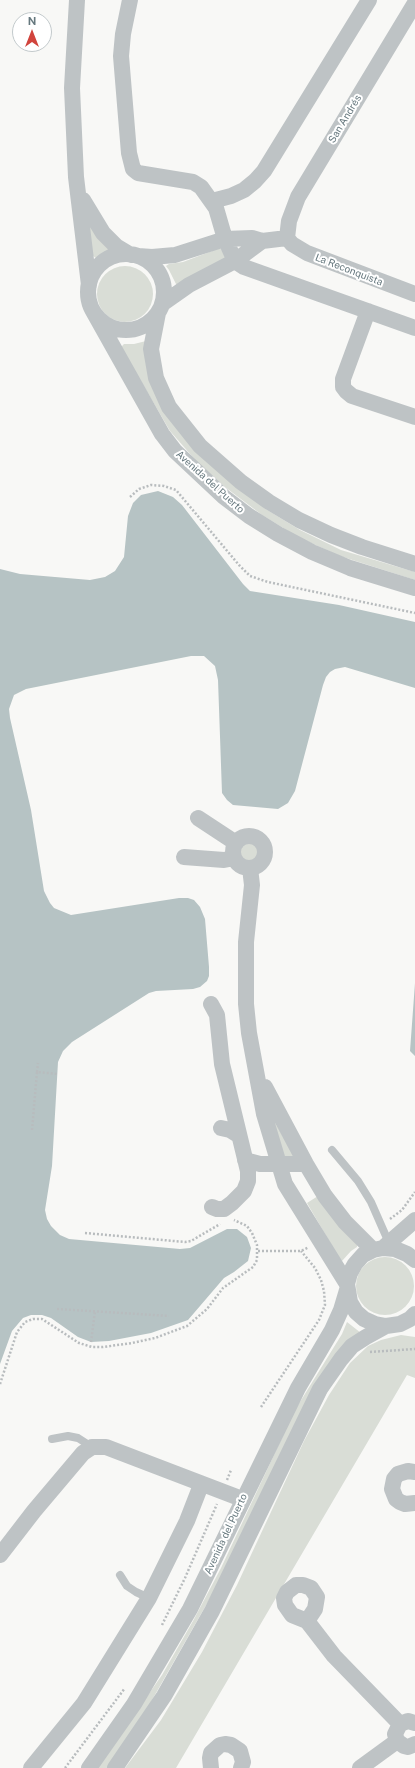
<!DOCTYPE html>
<html>
<head>
<meta charset="utf-8">
<style>
	body { margin:0 }
	#map { position:relative; width:415px; height:1768px; overflow:hidden; background:#f8f8f6; font-family:"Public Sans",sans-serif }
	canvas { display:block }
	.north { position:absolute; left:12px; top:12px; width:40px; height:40px; box-sizing:border-box; background:#fff; border:1px solid #c2c9cb; border-radius:50%; rotate:0deg; font-size:11px; font-weight:700; line-height:16px; text-align:center; color:#66787e }
	.north::after { content:''; display:block; margin:auto; width:14px; height:18px; background:#d1443d; clip-path:polygon(50% 0,100% 100%,50% 72%,0 100%) }
</style>
</head>
<body>
<div id="map">
<canvas width="415" height="1768"></canvas>
<div class="north">N</div>
</div>
<script>
const ctx = document.querySelector('canvas').getContext('2d');
ctx.lineJoin = 'round';
function paint(path, color) { ctx.fillStyle = color; ctx.fill(path, 'evenodd'); }
const poly = rows => new Path2D(rows.map(r => 'M' + r).join(''));
function strokePath(path, color, width, dash) { ctx.strokeStyle = color; ctx.lineWidth = width; ctx.lineCap = dash ? 'butt' : 'round'; ctx.setLineDash(dash || []); ctx.stroke(path); }
function drawText(font, color, halo, rows, align = 'center') {
  ctx.font = font + ' "Public Sans",sans-serif'; ctx.lineWidth = 4; ctx.setLineDash([]); ctx.textBaseline = 'middle'; ctx.strokeStyle = halo; ctx.fillStyle = color; for (const [text, x, y, turn = 0] of rows) {
    ctx.save(); ctx.translate(x, y); ctx.rotate((+turn || 0) * Math.PI / 180); ctx.textAlign = isNaN(turn) ? turn : align; if (halo) ctx.strokeText(text, 0, 0); ctx.fillText(text, 0, 0); ctx.restore();
  }
}
paint(poly([
	[85,218,111,251,96,258,93,256],
	[220,248,227,257,178,287,176,284,169,270,166,266,169,264,183,262],
	'97 294a28 28 0 1 1 56 0a28 28 0 1 1-56 0Z',
	[146,341,150,378,264,508,300,530,341,550,415,572,415,580,340,556,298,537,262,515,225,487,198,463,170,431,121,347,124,344,134,344],
	'240 852a9 9 0 1 1 18 0a9 9 0 1 1-18 0Z',
	[266,1106,296,1160,285,1160],
	[318,1196,357,1245,357,1247,351,1251,342,1261,339,1258,307,1203],
	'356 1286a29 29 0 1 1 58 0a29 29 0 1 1-58 0Z',
	[347,1322,361,1333,144,1714,107,1768,97,1768,162,1675,193,1621,221,1568,295,1410,342,1334],
	[401,1335,415,1337,415,1378,407,1375,176,1768,125,1768,161,1720,202,1652,237,1585,304,1441,329,1395,350,1363,368,1346,381,1340]
]), '#d9ddd6');
paint(poly([
	[158,491,173,497,182,505,243,584,250,591,339,605,415,622,415,688,345,667,335,669,330,672,326,677,323,685,295,791,288,803,278,809,233,805,227,800,222,793,218,680,215,666,204,656,191,656,26,689,14,695,9,709,10,718,31,810,44,891,50,903,54,908,71,915,179,898,188,898,194,900,200,907,205,919,209,967,209,976,207,981,200,987,193,989,156,991,149,993,72,1042,63,1051,58,1062,52,1166,45,1210,47,1219,51,1226,60,1235,69,1239,180,1249,190,1248,227,1229,237,1229,247,1237,251,1248,248,1261,234,1272,224,1278,188,1320,151,1333,109,1341,91,1342,78,1337,51,1318,42,1315,31,1315,23,1318,12,1331,0,1364,0,569,20,574,90,580,105,577,115,571,124,557,128,516,133,503,141,495],
	[415,983,415,1056,410,1051]
]), '#b6c3c4');
strokePath(poly([
	[130,497,139,489,151,485,164,486,176,490,239,565,250,576,268,582,415,613],
	[37,1072,38,1063],
	[32,1130,37,1072,58,1074],
	[390,1219,402,1210,415,1192],
	[85,1233,185,1242,191,1241,220,1224],
	[258,1251,301,1251,309,1247],
	[57,1309,169,1316],
	[91,1342,95,1311],
	[370,1352,415,1349],
	[0,1384,17,1332,25,1322,33,1319,42,1319,79,1343,92,1347,103,1347,132,1343,155,1338,187,1326,207,1309,223,1288,253,1267,257,1260,257,1245,252,1233,247,1226,234,1220],
	[261,1407,319,1320,325,1305,324,1291,321,1280,315,1268,301,1251],
	[227,1480,231,1470],
	[162,1625,185,1578,217,1504],
	[65,1768,125,1688]
]), '#b8bcbe', 2.5, [2, 2]);
strokePath(poly([
	[332,1150,358,1181,371,1202,389,1243],
	[52,1439,68,1436,78,1438,92,1447],
	[120,1575,127,1586,136,1592,149,1598]
]), '#bec3c5', 8);
strokePath(poly([
	[77,0,72,88,76,177,89,285],
	[130,0,123,34,121,56,129,153,133,169,138,173,193,182,201,187,216,208,225,239,235,261,244,267,415,328],
	[83,200,103,233,116,246,131,255],
	[212,201,231,196,244,190,255,181,264,171,369,0],
	[287,238,289,221,298,197,415,3],
	[287,238,292,244,307,253,415,294],
	'88 292a38 38 0 1 1 76 0a38 38 0 1 1-76 0Z',
	[138,256,152,257,175,255,225,239,252,238,262,241,287,238],
	[162,304,189,285,235,261,262,241],
	[93,311,162,434,175,451,224,497,249,516,278,534,312,552,350,568,415,588],
	[368,311,343,379,343,387,346,391,352,396,415,417],
	[158,313,151,349,156,378,169,407,200,446,241,482,269,502,299,520,331,535,362,547,415,564],
	[198,818,236,843],
	'233 852a16 16 0 1 1 32 0a16 16 0 1 1-32 0Z',
	[184,857,224,860,234,858],
	[250,868,252,885,246,942,246,1004,249,1033,264,1114,285,1184,347,1284],
	[211,1004,217,1015,222,1064,248,1171,248,1181,244,1191,232,1203,224,1209,217,1209,212,1207],
	[265,1087,306,1164,325,1196,345,1222,373,1250],
	[221,1128,230,1130,238,1135],
	[245,1160,260,1164,306,1164],
	[383,1248,415,1220],
	[415,1260,407,1254,395,1249,383,1248,373,1250,363,1255,355,1264,350,1273,347,1284,350,1302,356,1312,364,1319,375,1324,386,1326,400,1324,410,1319,415,1314],
	[415,1472,408,1471,398,1474,394,1479,392,1489,396,1499,400,1502,405,1504,415,1503],
	[0,1555,34,1511,83,1453,92,1447,106,1447,242,1499],
	[296,1585,303,1585,311,1588,317,1597,315,1609,307,1621,292,1615,285,1605,284,1598,287,1592,296,1585],
	[307,1621,334,1656,400,1724],
	[415,1723,408,1721,400,1724,395,1734,397,1741,404,1746,408,1747,415,1744],
	[31,1768,84,1703,149,1598,187,1521,201,1485],
	[89,1768,134,1704,190,1609,298,1388,332,1330,341,1310,347,1290],
	[115,1768,164,1696,212,1611,320,1389,341,1359,352,1346,366,1337,386,1326],
	[211,1768,210,1758,211,1753,220,1745,225,1744,231,1745,240,1751,243,1762,241,1768],
	[360,1768,397,1741]
]), '#bec3c5', 16);
drawText('10px', '#66787e', '#fff', [
	["San Andrés",345,119,-59],
	["La Reconquista",349,270,21],
	["Avenida del Puerto",210,482,42],
	["Avenida del Puerto",226,1534,-65]
]);
</script>
</body>
</html>
